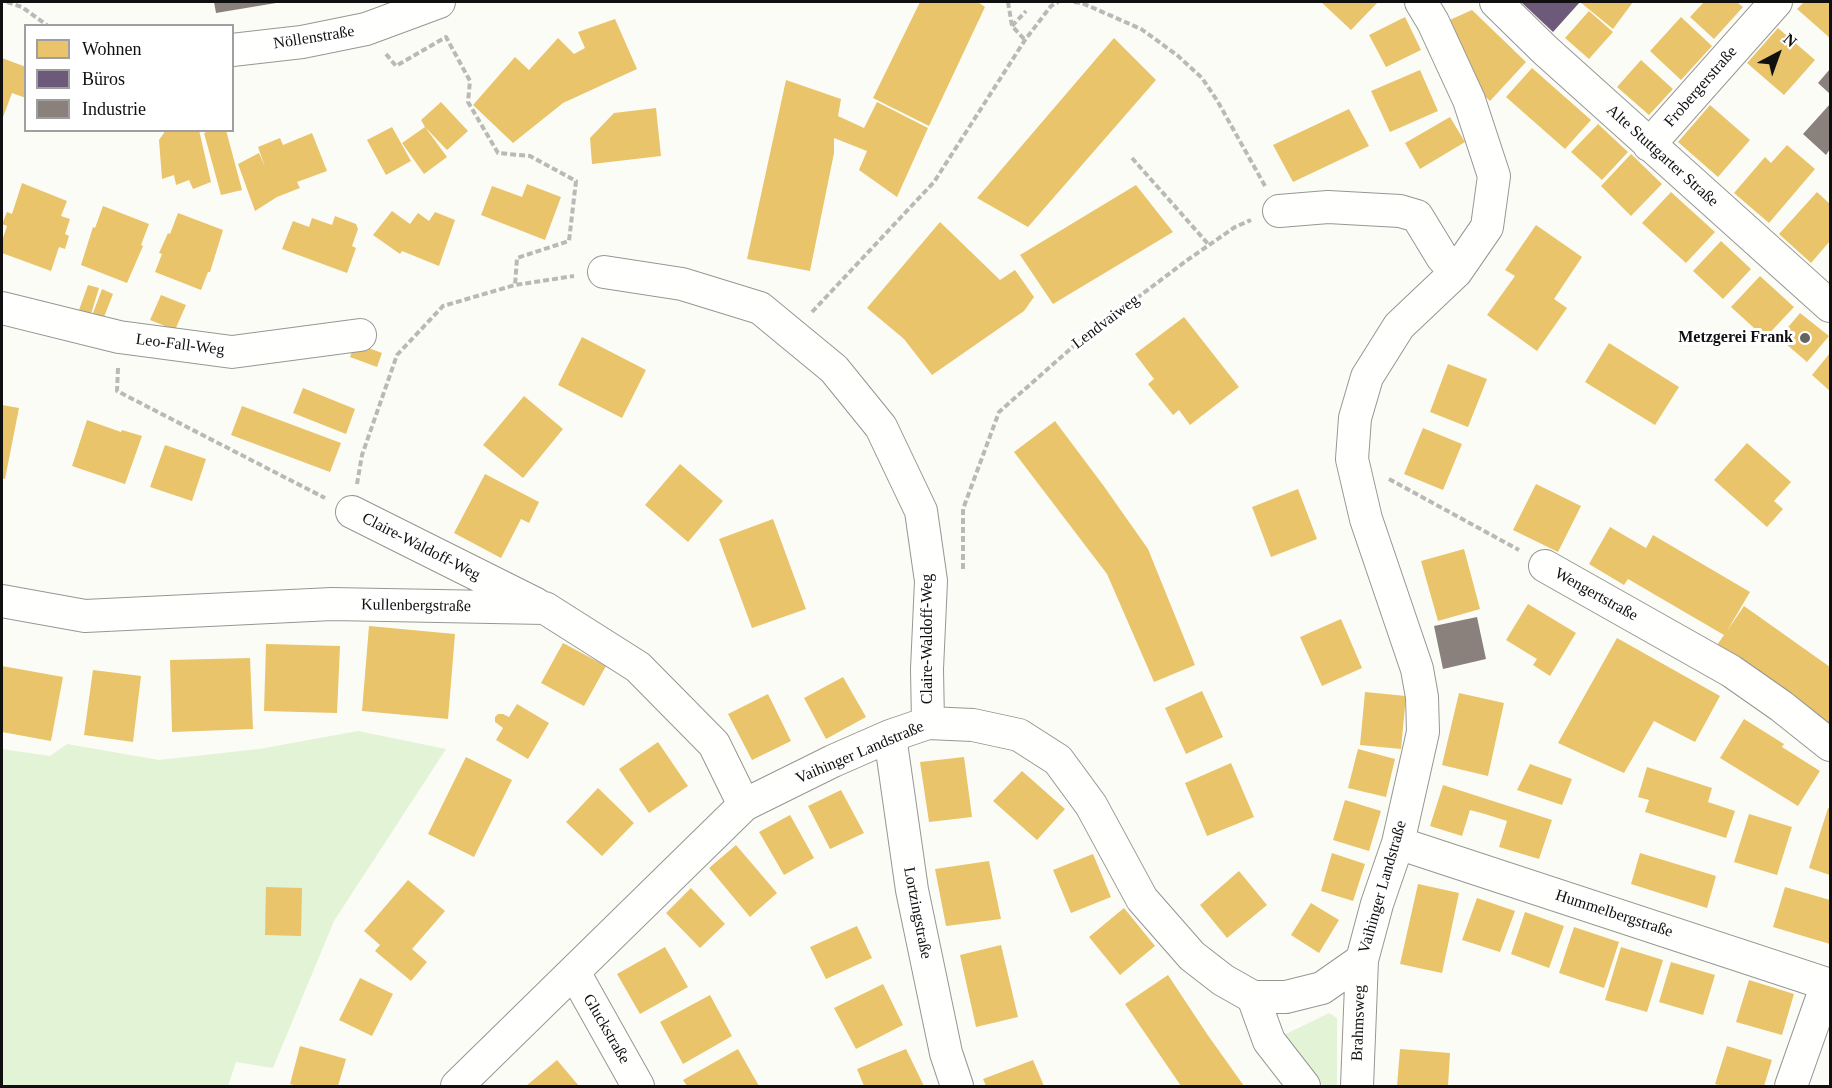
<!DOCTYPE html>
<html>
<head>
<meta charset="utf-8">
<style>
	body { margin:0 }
	#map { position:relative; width:1832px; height:1088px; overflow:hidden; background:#fcfcf6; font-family:Georgia,serif }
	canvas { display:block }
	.frame { position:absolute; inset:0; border:3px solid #101010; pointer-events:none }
	.legend { position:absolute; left:24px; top:24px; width:210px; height:108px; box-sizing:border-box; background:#fff; border:2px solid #9f9f9f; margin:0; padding:8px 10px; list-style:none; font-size:18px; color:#101010 }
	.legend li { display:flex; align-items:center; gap:12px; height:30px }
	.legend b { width:30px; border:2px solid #9f9f9f }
	.north { position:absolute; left:1748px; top:24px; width:60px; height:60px; -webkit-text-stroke:4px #fff; paint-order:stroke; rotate:41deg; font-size:16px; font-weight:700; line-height:24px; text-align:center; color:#101010 }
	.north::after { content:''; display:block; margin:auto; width:21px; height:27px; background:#101010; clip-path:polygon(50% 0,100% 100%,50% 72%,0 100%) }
</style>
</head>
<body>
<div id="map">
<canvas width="1832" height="1088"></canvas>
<div class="frame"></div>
<ul class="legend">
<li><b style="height:16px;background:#e9c46a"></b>Wohnen</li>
<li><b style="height:16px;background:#6d597a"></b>Büros</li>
<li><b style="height:16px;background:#8a817c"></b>Industrie</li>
</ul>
<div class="north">N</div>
</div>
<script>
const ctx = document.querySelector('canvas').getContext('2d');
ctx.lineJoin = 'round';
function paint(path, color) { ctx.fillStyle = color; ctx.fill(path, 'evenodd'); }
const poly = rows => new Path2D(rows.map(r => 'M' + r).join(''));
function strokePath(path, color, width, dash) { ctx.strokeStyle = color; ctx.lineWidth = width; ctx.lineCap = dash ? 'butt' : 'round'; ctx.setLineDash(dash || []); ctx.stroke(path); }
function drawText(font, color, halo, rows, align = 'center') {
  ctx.font = font + ' Georgia,serif'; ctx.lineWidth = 6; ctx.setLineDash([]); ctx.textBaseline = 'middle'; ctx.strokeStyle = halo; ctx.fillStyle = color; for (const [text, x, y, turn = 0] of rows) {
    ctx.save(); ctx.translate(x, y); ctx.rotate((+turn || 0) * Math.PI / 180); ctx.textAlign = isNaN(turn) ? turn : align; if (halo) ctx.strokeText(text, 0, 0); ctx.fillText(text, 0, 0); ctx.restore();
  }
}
paint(poly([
	[358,731,446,749,334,921,273,1068,236,1062,228,1086,2,1086,2,749,50,756,67,744,159,760,259,749],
	[1329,1013,1337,1018,1337,1086,1324,1086,1286,1049,1286,1034]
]), '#e3f3d5');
paint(poly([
	[920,2,978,2,985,7,929,126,873,98],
	[1321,2,1378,2,1351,30],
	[1580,2,1633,2,1613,29],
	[1704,2,1737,2,1743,7,1714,39,1690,17],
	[1804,2,1830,2,1830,38,1797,9],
	[1472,10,1526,62,1490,101,1479,91,1443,23],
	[1589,11,1613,32,1589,59,1565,38],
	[1405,17,1421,50,1386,67,1369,35],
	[1681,17,1712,46,1681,80,1650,51],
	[615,19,637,69,563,103,513,143,473,105,515,57,529,70,558,38,574,54,585,48,578,32],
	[1778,28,1815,60,1784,95,1747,63],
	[1114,38,1156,80,1028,227,977,198],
	[2,58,26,67,26,98,12,93,2,120],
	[1641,60,1673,89,1649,115,1617,87],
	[1532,68,1591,120,1565,149,1506,97],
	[1420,70,1438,111,1390,132,1371,91],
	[786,80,841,99,838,116,864,128,877,102,928,128,897,197,859,170,867,151,834,138,834,153,810,271,747,259],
	[441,102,468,131,447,150,425,127,421,120],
	[1710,105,1750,140,1718,177,1678,142],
	[656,108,661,156,592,164,590,138,614,113],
	[1349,109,1369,146,1293,182,1273,145],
	[1450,117,1465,142,1420,169,1405,143],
	[1598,124,1628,152,1602,180,1571,152],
	[392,127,411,161,386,175,367,140],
	[425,127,447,157,424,174,402,143],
	[166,130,199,130,211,182,193,189,189,180,176,185,174,175,162,179,159,140],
	[212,130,226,130,242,190,221,195,204,133],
	[312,133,327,171,297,182,300,188,277,197,255,211,238,164,259,153,265,167,258,147,280,138,283,145],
	[1787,145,1815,169,1769,223,1734,193,1765,157,1771,163],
	[1631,154,1662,184,1631,216,1601,186],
	[22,183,67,201,61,216,70,219,65,234,69,236,65,249,59,247,51,271,2,253,2,241,7,226,2,224,7,212,12,214],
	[527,184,561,197,545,240,481,215,492,186,522,197],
	[1136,185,1173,232,1053,304,1020,255],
	[1671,192,1715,232,1686,263,1642,223],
	[1817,192,1830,204,1830,241,1811,263,1779,234],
	[103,206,149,224,141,245,143,246,127,283,81,265,93,227,95,228],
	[392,211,410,224,418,213,429,221,435,212,455,220,439,266,402,251,400,254,373,235],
	[178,213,223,230,210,272,208,272,201,290,155,272,162,254,159,253,168,233,170,234],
	[335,216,356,224,358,229,352,246,356,248,347,273,282,249,293,221,309,227,312,218,332,225],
	[940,222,1000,280,1015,270,1034,297,1024,311,932,375,904,339,867,308],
	[1536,225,1582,257,1554,299,1567,308,1537,351,1487,315,1515,276,1505,270],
	[1721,241,1751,269,1723,299,1693,271],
	[1760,276,1794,307,1765,338,1731,307],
	[88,285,99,288,91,314,79,310],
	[102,289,113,294,104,317,93,313],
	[161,295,186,305,175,330,150,320],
	[1800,313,1829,336,1807,362,1779,338],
	[1184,317,1239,387,1190,425,1179,410,1173,415,1148,384,1154,379,1135,354],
	[582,337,646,370,622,418,558,385],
	[355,343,382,353,377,367,350,357],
	[1609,343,1679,387,1655,425,1585,382],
	[1830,353,1830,391,1812,375],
	[1448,364,1487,379,1468,427,1430,412],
	[303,388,355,409,346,434,293,413],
	[524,396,563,429,523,478,483,445],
	[2,405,19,408,5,479,2,478],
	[242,406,341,443,330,472,231,435],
	[87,420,121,432,122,430,142,436,125,484,72,466],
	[1055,421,1103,485,1148,549,1195,665,1154,682,1107,574,1014,452],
	[1423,428,1462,444,1443,490,1404,474],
	[1747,443,1791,482,1774,501,1783,509,1767,527,1714,480],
	[165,445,206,459,192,501,150,487],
	[680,464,723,501,688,542,645,505],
	[485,474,539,502,529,523,521,519,501,558,454,533],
	[1536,484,1581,506,1558,552,1513,530],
	[1298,489,1317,539,1271,557,1252,507],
	[773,519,806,609,752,628,719,539],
	[1610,527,1646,548,1653,535,1750,592,1727,631,1744,606,1830,667,1830,723,1717,645,1724,635,1628,579,1624,585,1589,564],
	[1464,549,1480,609,1438,621,1421,561],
	[1528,604,1576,633,1550,676,1533,665,1537,659,1506,640],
	[1341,619,1362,668,1322,686,1300,637],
	[369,626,455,634,448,719,362,711],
	[1617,638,1720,696,1695,742,1654,721,1624,773,1558,743],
	[563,643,606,666,584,706,541,683],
	[266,644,340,646,337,713,264,711],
	[250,658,253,729,172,732,170,660],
	[2,666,63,677,51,741,2,732],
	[93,670,141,676,133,742,84,735],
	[843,677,866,717,826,739,804,698],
	[1202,691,1223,737,1186,754,1165,708],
	[1365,692,1406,696,1401,749,1360,745],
	[1459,693,1504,703,1488,776,1442,765],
	[768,694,791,741,752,760,728,714],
	[517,704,549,723,528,759,496,740,503,728,495,722,495,717,498,714,503,714,509,717],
	[1744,719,1784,744,1782,747,1820,771,1798,806,1720,758],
	[658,742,688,786,649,813,619,769],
	[1358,749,1395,759,1386,797,1348,788],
	[466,757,512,780,474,857,428,834],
	[964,757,972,817,929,822,920,762],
	[1231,763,1254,817,1207,836,1185,783],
	[1530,764,1572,779,1562,805,1517,790],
	[1647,767,1712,788,1708,802,1735,811,1726,838,1645,812,1649,800,1638,797],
	[1022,771,1065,809,1037,840,993,801],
	[1443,785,1552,820,1539,859,1499,847,1507,821,1485,814,1470,810,1462,836,1430,826],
	[598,788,634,823,602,856,566,822],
	[841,790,864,833,830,849,808,806],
	[1345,800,1381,811,1369,851,1333,840],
	[1828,808,1830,809,1830,875,1809,868],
	[1749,814,1792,827,1777,875,1734,862],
	[790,815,814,858,784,875,759,832],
	[736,845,777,893,750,917,709,868],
	[1332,853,1365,864,1353,901,1321,891],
	[1640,853,1716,876,1707,908,1631,884],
	[1093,854,1111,897,1071,913,1053,870],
	[989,861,1001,919,946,926,935,869],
	[1239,871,1267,905,1227,938,1200,905],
	[408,880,445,911,412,949,427,962,411,981,375,951,380,945,364,931],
	[1418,884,1459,893,1442,973,1400,964],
	[266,887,302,888,301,936,265,935],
	[1785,887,1830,900,1830,944,1773,927],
	[691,888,725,924,700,948,666,913],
	[1477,898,1515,911,1500,952,1462,940],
	[1311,903,1339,920,1319,953,1291,935],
	[1124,908,1155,946,1120,975,1089,937],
	[1525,912,1564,926,1549,968,1511,954],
	[857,926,872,958,826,979,810,947],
	[1574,927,1619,942,1604,988,1559,973],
	[1001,945,1018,1017,976,1027,960,955],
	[665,947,688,987,640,1014,617,974],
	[1621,947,1663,960,1647,1012,1605,1000],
	[1671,962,1715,975,1703,1015,1659,1002],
	[1168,975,1207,1034,1244,1086,1181,1086,1125,1004],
	[360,978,393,994,372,1036,339,1020],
	[1749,980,1794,994,1782,1035,1736,1022],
	[883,984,903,1025,856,1049,834,1008],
	[710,995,732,1036,683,1064,660,1022],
	[300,1046,346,1059,338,1086,298,1086,290,1084],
	[1727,1046,1772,1060,1764,1086,1723,1086,1715,1084],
	[738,1049,759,1086,687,1086,683,1080],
	[906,1049,924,1086,864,1086,857,1069],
	[1400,1049,1450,1053,1448,1086,1397,1086],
	[557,1060,579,1086,526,1086],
	[1033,1060,1044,1086,986,1086,983,1079]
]), '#e9c46a');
paint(poly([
	[1521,2,1580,2,1553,32]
]), '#6d597a');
paint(poly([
	[214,2,276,2,276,3,216,13],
	[1830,69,1830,94,1818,83],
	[1830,104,1830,149,1826,155,1803,134],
	[1477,617,1486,659,1443,669,1434,626]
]), '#8a817c');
const minor = poly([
	[1496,2,1545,50,1830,306],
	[232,50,302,42,366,29,439,2],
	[1649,145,1776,2],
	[1279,211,1328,207,1400,211,1417,216,1442,257,1456,272],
	[604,272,682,284,760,308,834,369,881,427,921,511,931,581,927,669,928,723],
	[2,308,119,337,232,352,360,335],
	[352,512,536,604],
	[1545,566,1731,671,1781,706,1830,745],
	[2,601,85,616,332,604,545,608,638,667,714,744,744,805],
	[890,736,912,890,946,1053,957,1086],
	[1398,843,1830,985],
	[574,972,638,1086],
	[1253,997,1269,1041,1304,1086],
	[457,1086,744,805,833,761,890,736,928,723,973,725,1019,735,1058,760,1091,805,1142,899,1192,956,1223,980,1253,997,1286,997,1322,988,1362,960,1377,904,1398,843,1423,732,1422,697,1417,669,1366,519,1352,459,1355,418,1367,377,1399,326,1456,272,1487,227,1494,176,1469,100,1433,22,1421,2],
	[1357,1086,1362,960],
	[1791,1086,1827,984]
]);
strokePath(minor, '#969694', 34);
strokePath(poly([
	[7,2,22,7,48,26],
	[1008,2,1012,26,1025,40],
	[1074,2,1082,3,1141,29,1177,55,1202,78,1218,102,1265,186],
	[1012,26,1026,11],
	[386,54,396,66,446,37,470,81,468,102,498,153,530,156,576,181,569,241,517,258,515,285],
	[1132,158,1209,245],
	[812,312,934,182,1025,40,1051,6,1058,2],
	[118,368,117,391,325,498],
	[1389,479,1519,550],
	[357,484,362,455,397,355,443,306,515,285,574,276],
	[963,569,963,509,999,412,1076,344,1186,261,1235,227,1251,220]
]), '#b9b9b8', 4, [6, 3]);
strokePath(minor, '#fffffe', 32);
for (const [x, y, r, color] of [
	[1805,338,6,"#636360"]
]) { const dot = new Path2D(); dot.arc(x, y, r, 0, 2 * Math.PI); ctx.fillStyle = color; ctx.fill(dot); strokePath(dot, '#fff', 2); }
drawText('16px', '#101010', '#fff', [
	["Nöllenstraße",314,38,-9],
	["Frobergerstraße",1701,87,-49],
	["Alte Stuttgarter Straße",1662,156,42],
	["Lendvaiweg",1106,322,-37],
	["Leo-Fall-Weg",180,345,7],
	["Claire-Waldoff-Weg",421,547,27],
	["Wengertstraße",1596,595,29],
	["Kullenbergstraße",416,606,1],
	["Claire-Waldoff-Weg",928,639,-90],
	["Vaihinger Landstraße",860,753,-23],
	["Vaihinger Landstraße",1383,887,-74],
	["Lortzingstraße",917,913,79],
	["Hummelbergstraße",1614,914,18],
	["Brahmsweg",1359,1023,-88],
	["Gluckstraße",606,1029,60]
]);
drawText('bold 16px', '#101010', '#fff', [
	["Metzgerei Frank",1793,338]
], 'right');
</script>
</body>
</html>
